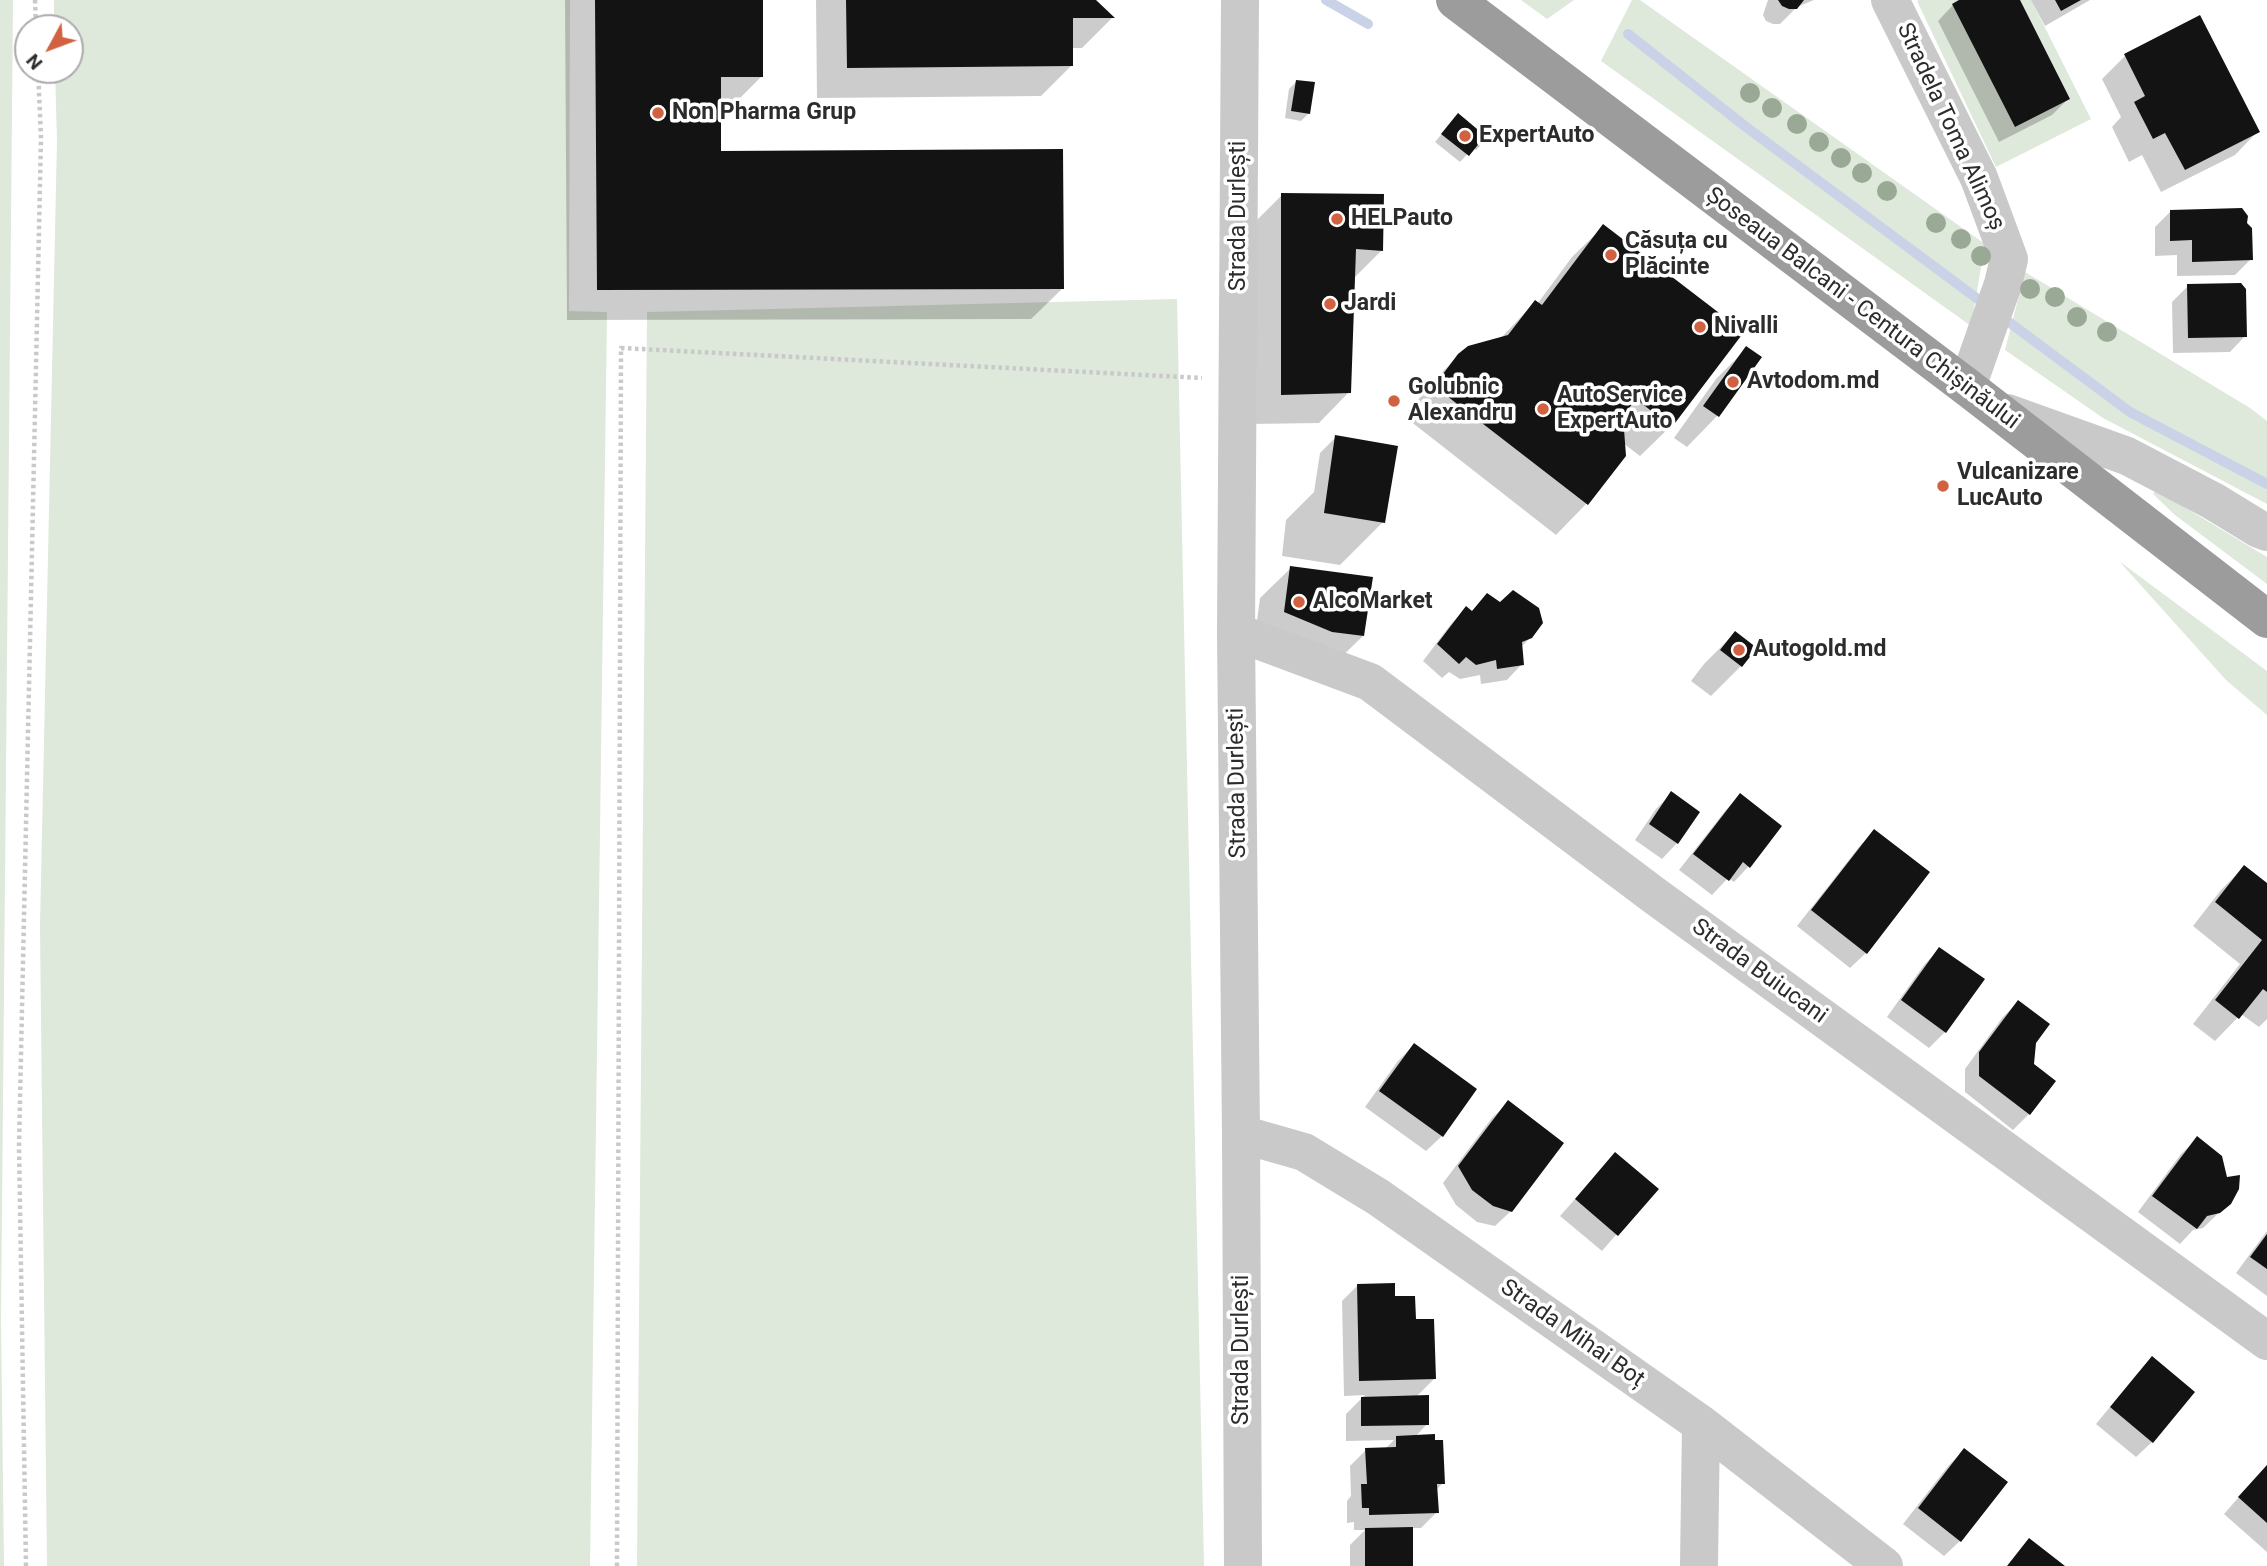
<!DOCTYPE html>
<html>
<head>
<meta charset="utf-8">
<style>
	body { margin:0 }
	#map { position:relative; width:2267px; height:1566px; overflow:hidden; background:#fff; font-family:Roboto,sans-serif }
	canvas { display:block }
	.north { position:absolute; left:14px; top:14px; width:70px; height:70px; box-sizing:border-box; background:#fff; border:2px solid #ababab; border-radius:50%; rotate:229deg; font-size:19px; font-weight:700; line-height:28px; text-align:center; color:#2c2c2c }
	.north::after { content:''; display:block; margin:auto; width:24px; height:32px; background:#d16241; clip-path:polygon(50% 0,100% 100%,50% 72%,0 100%) }
</style>
</head>
<body>
<div id="map">
<canvas width="2267" height="1566"></canvas>
<div class="north">N</div>
</div>
<script>
const ctx = document.querySelector('canvas').getContext('2d');
ctx.lineJoin = 'round';
function paint(path, color) { ctx.fillStyle = color; ctx.fill(path, 'evenodd'); }
const poly = rows => new Path2D(rows.map(r => 'M' + r).join(''));
function strokePath(path, color, width, dash) { ctx.strokeStyle = color; ctx.lineWidth = width; ctx.lineCap = dash ? 'butt' : 'round'; ctx.setLineDash(dash || []); ctx.stroke(path); }
function drawText(font, color, halo, rows, align = 'center') {
  ctx.font = font + ' Roboto,sans-serif'; ctx.lineWidth = 7; ctx.setLineDash([]); ctx.textBaseline = 'middle'; ctx.strokeStyle = halo; ctx.fillStyle = color; for (const [text, x, y, turn = 0] of rows) {
    ctx.save(); ctx.translate(x, y); ctx.rotate((+turn || 0) * Math.PI / 180); ctx.textAlign = isNaN(turn) ? turn : align; if (halo) ctx.strokeText(text, 0, 0); ctx.fillText(text, 0, 0); ctx.restore();
  }
}
paint(poly([
	[0,0,13,0,1,1318,4,1566,0,1566],
	[54,0,570,0,569,311,607,312,590,1566,47,1566,40,926,57,140,55,70,70,70,70,28,54,28],
	[1521,0,1574,0,1547,19],
	[1632,0,1640,0,1985,244,1971,326,1601,61],
	[1919,0,2031,0,2091,119,1996,167,1917,1],
	[2025,272,2250,408,2267,421,2267,504,2103,418,2005,350],
	[1177,299,1204,1566,637,1566,647,312],
	[2156,490,2267,557,2267,584,2175,515,2153,494],
	[2119,561,2267,671,2267,715,2226,680]
]), '#dee8db');
paint(poly([
	[565,0,761,0,762,76,731,107,719,107,720,152,1062,289,1031,319,567,320],
	[816,0,1094,0,1112,18,1082,48,1071,48,1071,66,1041,96,817,98],
	[1768,0,1814,0,1797,7,1780,24,1773,24,1766,21,1763,15],
	[1963,0,2018,0,2068,99,2052,115,1999,142,1938,21,1953,5],
	[2031,0,2090,0,2045,26],
	[2125,56,2258,131,2235,155,2161,192,2142,155,2129,162,2112,127,2121,117,2102,79],
	[1296,82,1309,113,1301,121,1285,118,1289,89],
	[1451,123,1487,139,1476,150,1473,148,1460,162,1435,142],
	[1282,195,1381,251,1353,279,1349,392,1319,423,1251,424,1251,226],
	[2171,211,2251,259,2235,275,2177,276,2177,255,2155,256,2155,227],
	[1603,227,1671,426,1640,456,1623,443,1624,455,1586,504,1556,535,1405,417,1428,387,1459,355,1500,339,1535,302,1538,303,1572,257],
	[2188,286,2245,336,2230,352,2173,353,2172,302],
	[1747,348,1759,357,1717,416,1687,447,1674,438,1716,379],
	[1336,437,1383,522,1340,565,1282,556,1286,520,1314,492,1320,453],
	[1291,568,1363,636,1332,666,1254,643,1260,598],
	[1501,604,1531,637,1521,647,1522,664,1507,680,1481,684,1480,675,1460,679,1449,672,1442,678,1423,661,1451,624,1466,608,1470,613],
	[1735,633,1741,666,1711,696,1691,681,1704,664],
	[1671,794,1677,843,1662,859,1635,840,1656,809],
	[1740,795,1749,866,1734,882,1728,878,1712,895,1679,870,1725,811],
	[1874,831,1866,953,1850,968,1797,926,1859,847],
	[2244,867,2267,885,2267,1019,2259,1027,2241,1014,2215,1041,2193,1024,2240,964,2193,926,2221,890],
	[1939,949,1945,1032,1929,1048,1887,1017,1924,965],
	[2018,1002,2034,1042,2032,1065,2053,1082,2029,1114,2013,1130,1965,1092,1965,1069,2002,1018],
	[1414,1045,1442,1136,1426,1151,1365,1107,1398,1061],
	[1508,1103,1511,1211,1495,1226,1477,1222,1456,1205,1443,1183,1492,1118],
	[2197,1139,2229,1203,2203,1228,2193,1230,2180,1244,2138,1212,2181,1154],
	[1615,1154,1656,1189,1602,1251,1560,1216],
	[2267,1231,2267,1296,2236,1273],
	[1358,1285,1393,1298,1414,1321,1434,1379,1415,1398,1427,1424,1415,1437,1443,1483,1436,1490,1437,1512,1421,1528,1411,1528,1411,1566,1350,1566,1350,1545,1365,1530,1354,1530,1354,1522,1347,1523,1347,1501,1351,1496,1350,1466,1366,1450,1384,1450,1394,1440,1346,1441,1346,1414,1365,1395,1344,1396,1342,1301],
	[2152,1358,2193,1392,2152,1442,2136,1457,2096,1424,2137,1374],
	[1964,1450,1960,1541,1944,1556,1903,1524,1949,1465],
	[2267,1465,2267,1552,2224,1514]
]), '#0003');
strokePath(poly([
	[1326,0,1368,24],
	[1628,34,1746,127,2130,412,2267,484]
]), '#c9d2e7', 10);
paint(poly([
	[595,0,763,0,763,77,721,77,721,151,1063,149,1064,289,597,290],
	[846,0,1096,0,1115,18,1073,18,1073,66,847,68],
	[1778,0,1804,0,1797,9,1789,9,1782,6],
	[1959,0,2020,0,2070,99,2015,127,1952,4],
	[2055,0,2081,0,2061,11],
	[2200,15,2260,132,2185,170,2165,133,2153,139,2134,102,2145,96,2124,54],
	[1296,80,1315,82,1310,114,1291,111],
	[1458,113,1489,139,1485,144,1481,141,1469,156,1441,134],
	[1281,193,1384,194,1383,251,1356,249,1351,393,1281,395],
	[2242,208,2248,216,2247,223,2252,228,2253,260,2192,262,2192,240,2170,241,2170,210],
	[1603,224,1744,332,1672,427,1636,399,1623,416,1626,456,1588,505,1434,386,1458,354,1468,346,1508,335,1535,300,1542,305],
	[2241,283,2246,289,2247,337,2188,338,2187,284],
	[1746,346,1762,357,1719,417,1703,406],
	[1335,435,1398,446,1385,523,1324,513],
	[1290,566,1373,577,1364,636,1332,632,1284,612],
	[1513,590,1539,608,1543,623,1532,638,1522,642,1524,665,1497,669,1496,660,1476,665,1466,657,1459,664,1437,644,1466,606,1472,611,1487,593,1500,602],
	[1735,631,1757,648,1742,667,1720,650],
	[1671,791,1700,812,1678,844,1649,824],
	[1740,793,1782,826,1750,868,1743,862,1729,881,1693,854],
	[1874,829,1930,872,1867,954,1811,910],
	[2244,865,2267,883,2267,992,2263,989,2239,1019,2215,1000,2262,940,2215,902],
	[1939,947,1985,979,1946,1033,1901,1000],
	[2018,1000,2050,1024,2036,1043,2034,1064,2056,1081,2030,1115,1979,1076,1979,1052],
	[1414,1043,1477,1089,1443,1137,1379,1091],
	[1508,1100,1564,1143,1512,1212,1493,1206,1472,1190,1458,1166],
	[2197,1136,2222,1156,2227,1177,2240,1175,2239,1189,2231,1204,2220,1213,2207,1216,2197,1229,2152,1196],
	[1615,1152,1659,1189,1618,1236,1575,1199],
	[2267,1234,2267,1269,2250,1257],
	[1395,1283,1395,1296,1415,1296,1416,1319,1434,1319,1436,1379,1359,1381,1357,1284],
	[2152,1356,2195,1392,2153,1443,2110,1407],
	[1429,1395,1429,1425,1361,1426,1361,1397],
	[1435,1434,1435,1440,1443,1440,1445,1484,1437,1484,1439,1513,1369,1515,1369,1508,1362,1508,1361,1484,1367,1484,1365,1448,1396,1447,1396,1436],
	[1964,1448,2008,1482,1961,1542,1918,1508],
	[2267,1465,2267,1523,2238,1497],
	[1413,1527,1413,1566,1365,1566,1365,1528],
	[2029,1538,2065,1566,2007,1566]
]), '#131313');
strokePath(poly([
	[35,0,36,28],
	[26,1566,19,1146,41,137,38,70],
	[617,1566,621,348,1202,378]
]), '#c9c9c9', 4.5, [3.5, 3.5]);
strokePath(poly([
	[1890,0,1979,178,2009,259,2003,284,1967,387],
	[2007,413,2127,456,2213,501,2259,529,2267,532],
	[1236,632,1370,682,1655,896,2267,1341],
	[1241,1134,1304,1152,1378,1197,1701,1424,1884,1566],
	[1699,1566,1701,1424]
]), '#c9c9c9', 38);
strokePath(poly([
	[1240,0,1236,632,1241,1134,1243,1566]
]), '#c9c9c9', 38);
strokePath(poly([
	[1455,0,1967,387,2267,619]
]), '#9c9c9c', 38);
ctx.fillStyle = '#99a995';
for (const [x, y] of [
	[1750,93],
	[1772,108],
	[1797,124],
	[1819,142],
	[1841,158],
	[1862,173],
	[1887,191],
	[1936,223],
	[1961,239],
	[1981,256],
	[2030,289],
	[2055,297],
	[2077,317],
	[2107,332]
]) { ctx.beginPath(); ctx.arc(x, y, 10, 0, 2 * Math.PI); ctx.fill(); }
for (const [x, y, r, color] of [
	[658,113,7,"#d16241"],
	[1465,136,7,"#d16241"],
	[1337,219,7,"#d16241"],
	[1611,255,7,"#d16241"],
	[1330,304,7,"#d16241"],
	[1700,327,7,"#d16241"],
	[1733,382,7,"#d16241"],
	[1394,401,7,"#d16241"],
	[1543,409,7,"#d16241"],
	[1943,486,7,"#d16241"],
	[1299,602,7,"#d16241"],
	[1739,650,7,"#d16241"]
]) { const dot = new Path2D(); dot.arc(x, y, r, 0, 2 * Math.PI); ctx.fillStyle = color; ctx.fill(dot); strokePath(dot, '#fff', 2.5); }
drawText('bold 23px', '#2c2c2c', '#fff', [
	["Non Pharma Grup",672,113],
	["ExpertAuto",1479,136],
	["HELPauto",1351,219],
	["Căsuța cu",1625,242],
	["Plăcinte",1625,268],
	["Jardi",1344,304],
	["Nivalli",1714,327],
	["Avtodom.md",1747,382],
	["Golubnic",1408,388],
	["Alexandru",1408,414],
	["AutoService",1557,396],
	["ExpertAuto",1557,422],
	["Vulcanizare",1957,473],
	["LucAuto",1957,499],
	["AlcoMarket",1313,602],
	["Autogold.md",1753,650]
], 'left');
drawText('23px', '#2c2c2c', '#fff', [
	["Stradela Toma Alimoș",1950,127,65],
	["Strada Durlești",1239,216,-90],
	["Șoseaua Balcani - Centura Chișinăului",1862,309,37],
	["Strada Durlești",1238,783,-91],
	["Strada Buiucani",1759,972,36],
	["Strada Mihai Boț",1572,1334,35],
	["Strada Durlești",1242,1350,-90]
]);
</script>
</body>
</html>
